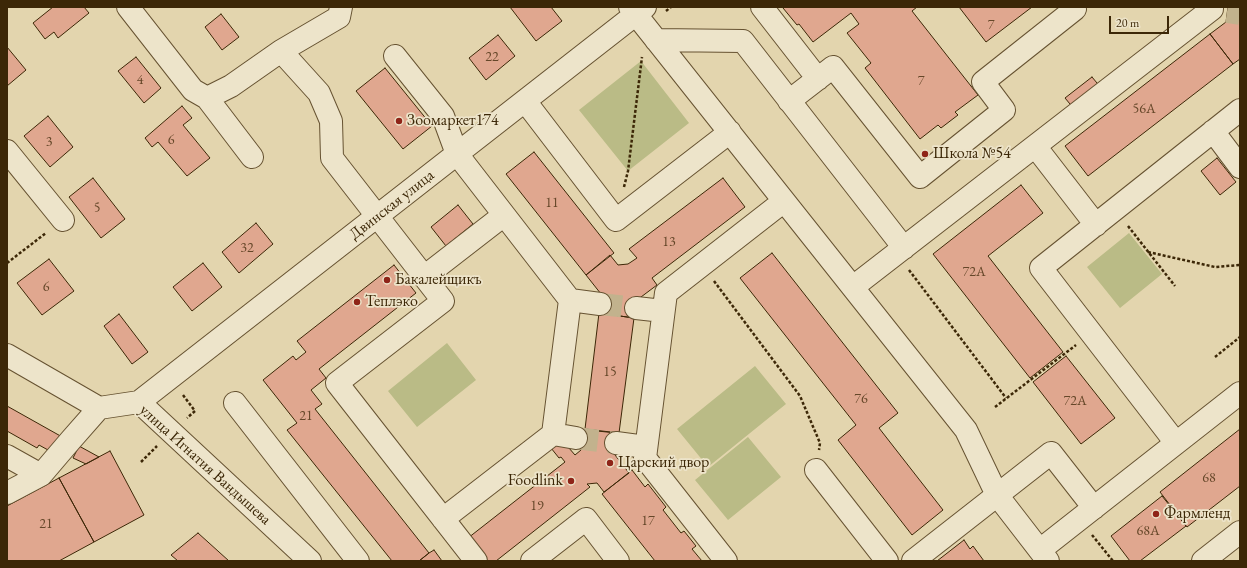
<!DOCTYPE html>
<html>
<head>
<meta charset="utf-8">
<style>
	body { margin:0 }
	#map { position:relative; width:1247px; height:568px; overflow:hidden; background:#e3d5ae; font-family:"EB Garamond",serif }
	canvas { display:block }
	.frame { position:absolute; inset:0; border:8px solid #3c2707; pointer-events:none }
	.scale { position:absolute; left:1109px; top:16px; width:60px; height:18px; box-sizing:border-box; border:2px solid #3c2707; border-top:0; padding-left:5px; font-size:12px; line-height:14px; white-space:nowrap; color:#3c2707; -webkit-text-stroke:3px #ede4ca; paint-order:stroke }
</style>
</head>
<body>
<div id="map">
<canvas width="1247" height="568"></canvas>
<div class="frame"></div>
<div class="scale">20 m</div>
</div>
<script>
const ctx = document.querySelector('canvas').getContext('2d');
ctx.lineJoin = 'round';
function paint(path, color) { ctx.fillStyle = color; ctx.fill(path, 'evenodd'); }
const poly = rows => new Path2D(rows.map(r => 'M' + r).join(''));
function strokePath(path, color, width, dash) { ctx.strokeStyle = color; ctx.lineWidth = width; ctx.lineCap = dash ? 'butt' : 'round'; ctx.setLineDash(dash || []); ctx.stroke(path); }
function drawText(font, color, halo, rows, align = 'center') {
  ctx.font = font + ' "EB Garamond",serif'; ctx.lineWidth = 3.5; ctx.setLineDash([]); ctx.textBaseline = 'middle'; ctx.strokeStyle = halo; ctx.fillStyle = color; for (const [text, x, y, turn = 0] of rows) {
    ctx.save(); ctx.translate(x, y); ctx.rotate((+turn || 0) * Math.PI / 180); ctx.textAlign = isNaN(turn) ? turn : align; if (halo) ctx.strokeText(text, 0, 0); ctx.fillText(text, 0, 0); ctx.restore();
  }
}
paint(poly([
	[641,61,689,123,628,171,579,110],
	[1129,233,1162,274,1120,308,1087,267],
	[447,343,476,380,417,427,388,391],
	[755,366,786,404,708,467,677,429],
	[748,437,781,477,728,520,695,480]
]), '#babb86');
const building = poly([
	[53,7,84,7,89,13,58,38,54,32,45,39,33,23,53,7],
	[510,7,551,7,562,21,536,41,510,7],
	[785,7,917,7,912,11,978,95,955,112,958,115,941,128,938,125,920,139,865,68,871,63,847,33,859,24,851,13,813,42,799,24,797,25,783,8,785,7],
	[959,7,1032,7,986,42,959,7],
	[1228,7,1240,7,1240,59,1233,64,1210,34,1226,22,1228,7],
	[221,14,239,37,222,50,205,27,221,14],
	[1210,34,1233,64,1088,176,1065,146,1210,34],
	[498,35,515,56,486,80,469,58,498,35],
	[7,47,26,70,7,86,7,47],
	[136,57,161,88,144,103,118,71,136,57],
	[385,68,432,126,403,149,356,91,385,68],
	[1092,77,1102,89,1075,110,1065,98,1092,77],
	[182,106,192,118,183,125,210,158,187,176,158,142,152,147,145,138,182,106],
	[48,116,73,147,50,167,24,136,48,116],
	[534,152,614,253,586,275,506,174,534,152],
	[1217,158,1236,182,1220,195,1201,171,1217,158],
	[93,178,125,219,101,238,69,197,93,178],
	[723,178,745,207,652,278,657,285,637,300,634,318,599,313,601,294,586,275,610,255,618,265,628,264,637,258,629,249,723,178],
	[1021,185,1043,213,988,256,1063,352,1030,378,933,254,1021,185],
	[458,205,473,224,446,246,431,227,458,205],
	[256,223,273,244,239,273,222,252,256,223],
	[772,253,898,413,879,428,943,510,912,535,838,440,856,425,740,278,772,253],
	[49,259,74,291,42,315,17,283,49,259],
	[203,263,222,287,192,311,173,287,203,263],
	[394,265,416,293,319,369,326,378,311,390,322,404,315,409,429,553,419,561,392,561,287,430,297,423,263,380,293,356,296,360,306,352,297,341,394,265],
	[599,313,634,318,619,433,585,429,599,313],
	[119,314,148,352,132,364,104,326,119,314],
	[1066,356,1115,418,1081,444,1033,382,1066,356],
	[7,406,64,438,57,450,50,447,48,450,39,445,37,448,7,431,7,406],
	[577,429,617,433,615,455,629,473,604,492,597,483,587,484,590,487,496,561,487,561,468,538,565,462,561,457,559,458,551,448,562,440,575,455,581,450,582,445,577,429],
	[1240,429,1240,486,1187,527,1160,492,1240,429],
	[79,446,99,457,86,464,73,458,79,446],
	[110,451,144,515,94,542,59,478,110,451],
	[632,470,645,487,648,484,666,507,663,510,681,533,684,531,696,546,692,549,702,561,655,561,602,494,632,470],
	[59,478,94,542,59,561,7,561,7,506,59,478],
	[1162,496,1186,526,1140,561,1130,561,1111,536,1162,496],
	[198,533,229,561,178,561,171,555,198,533],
	[964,540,970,549,973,546,984,561,937,561,964,540],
	[434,550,442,561,419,561,429,553,434,550]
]);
paint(building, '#e0a78f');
strokePath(building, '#3c2707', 1);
strokePath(poly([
	[1227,12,1240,14],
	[600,304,636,308],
	[576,438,616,443]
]), '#c2b28d', 22, [22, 11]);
const minor = poly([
	[128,7,193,90,207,98,231,86,281,51,319,93,331,121,332,158,443,301,337,383,476,561],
	[630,7,966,430,997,495,1048,561],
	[762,7,818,79],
	[656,40,743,41,904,248],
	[281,51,339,17,341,7],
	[395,56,443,116,457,154,570,300,553,434,443,519],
	[207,98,252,157],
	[525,101,616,220,730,132],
	[789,101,833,67,920,177,1004,110,983,82,1075,9,1074,7],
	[1213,131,1240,167],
	[1035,146,1096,225],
	[7,151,63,220],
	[424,277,504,215],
	[853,287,1212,9,1212,7],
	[570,300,600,304],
	[636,308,663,311],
	[7,355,99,408,139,402,645,7],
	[139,402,310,561],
	[235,403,358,561],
	[553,434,576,438],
	[616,443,646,447],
	[1176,443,1041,268,1240,110],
	[7,456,41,475],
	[816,470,887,561],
	[7,493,41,475,70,441,99,408],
	[1040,550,1240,393],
	[532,561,586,519,618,561],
	[726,561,645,458,666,293,784,201],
	[913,561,1051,453,1094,508],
	[1203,561,1240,532]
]);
strokePath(minor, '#665231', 24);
strokePath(poly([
	[666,11,671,7],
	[624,187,628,171,642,57],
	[1128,226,1175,286],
	[1148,252,1215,267,1240,265],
	[7,263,46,233],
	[909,270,1006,398],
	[714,281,800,396,820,443,819,450],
	[1215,357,1240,337],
	[183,395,195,411,187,418],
	[995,407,1076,345],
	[141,462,157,446],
	[1092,535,1113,561]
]), '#3c2707', 2.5, [3, 2]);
strokePath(minor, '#ede4ca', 22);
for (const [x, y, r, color] of [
	[399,121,4,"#8f2418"],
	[925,154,4,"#8f2418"],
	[387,280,4,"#8f2418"],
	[357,302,4,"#8f2418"],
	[610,463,4,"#8f2418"],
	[571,481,4,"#8f2418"],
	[1156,514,4,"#8f2418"]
]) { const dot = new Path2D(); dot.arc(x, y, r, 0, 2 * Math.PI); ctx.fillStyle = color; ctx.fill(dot); strokePath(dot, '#ede4ca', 1.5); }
drawText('14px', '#654729', null, [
	["7",991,25],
	["22",492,57],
	["4",140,80],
	["7",921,81],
	["56А",1144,109],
	["6",171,140],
	["3",49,142],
	["11",552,203],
	["5",97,208],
	["13",669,242],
	["32",247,248],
	["72А",974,272],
	["6",46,287],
	["15",610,372],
	["76",861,399],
	["72А",1075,401],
	["21",306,416],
	["68",1209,478],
	["19",537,506],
	["17",648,521],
	["21",46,524],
	["68А",1148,531]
]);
drawText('16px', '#3c2707', '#ede4ca', [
	["Зоомаркет174",407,121],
	["Школа №54",933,154],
	["Бакалейщикъ",395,280],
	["Теплэко",365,302],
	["Царский двор",618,463],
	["Foodlink",563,481,"right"],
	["Фармленд",1164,514]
], 'left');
drawText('16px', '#3c2707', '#ede4ca', [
	["Двинская улица",392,205,-38],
	["улица Игнатия Вандышева",205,465,42]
]);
</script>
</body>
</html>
